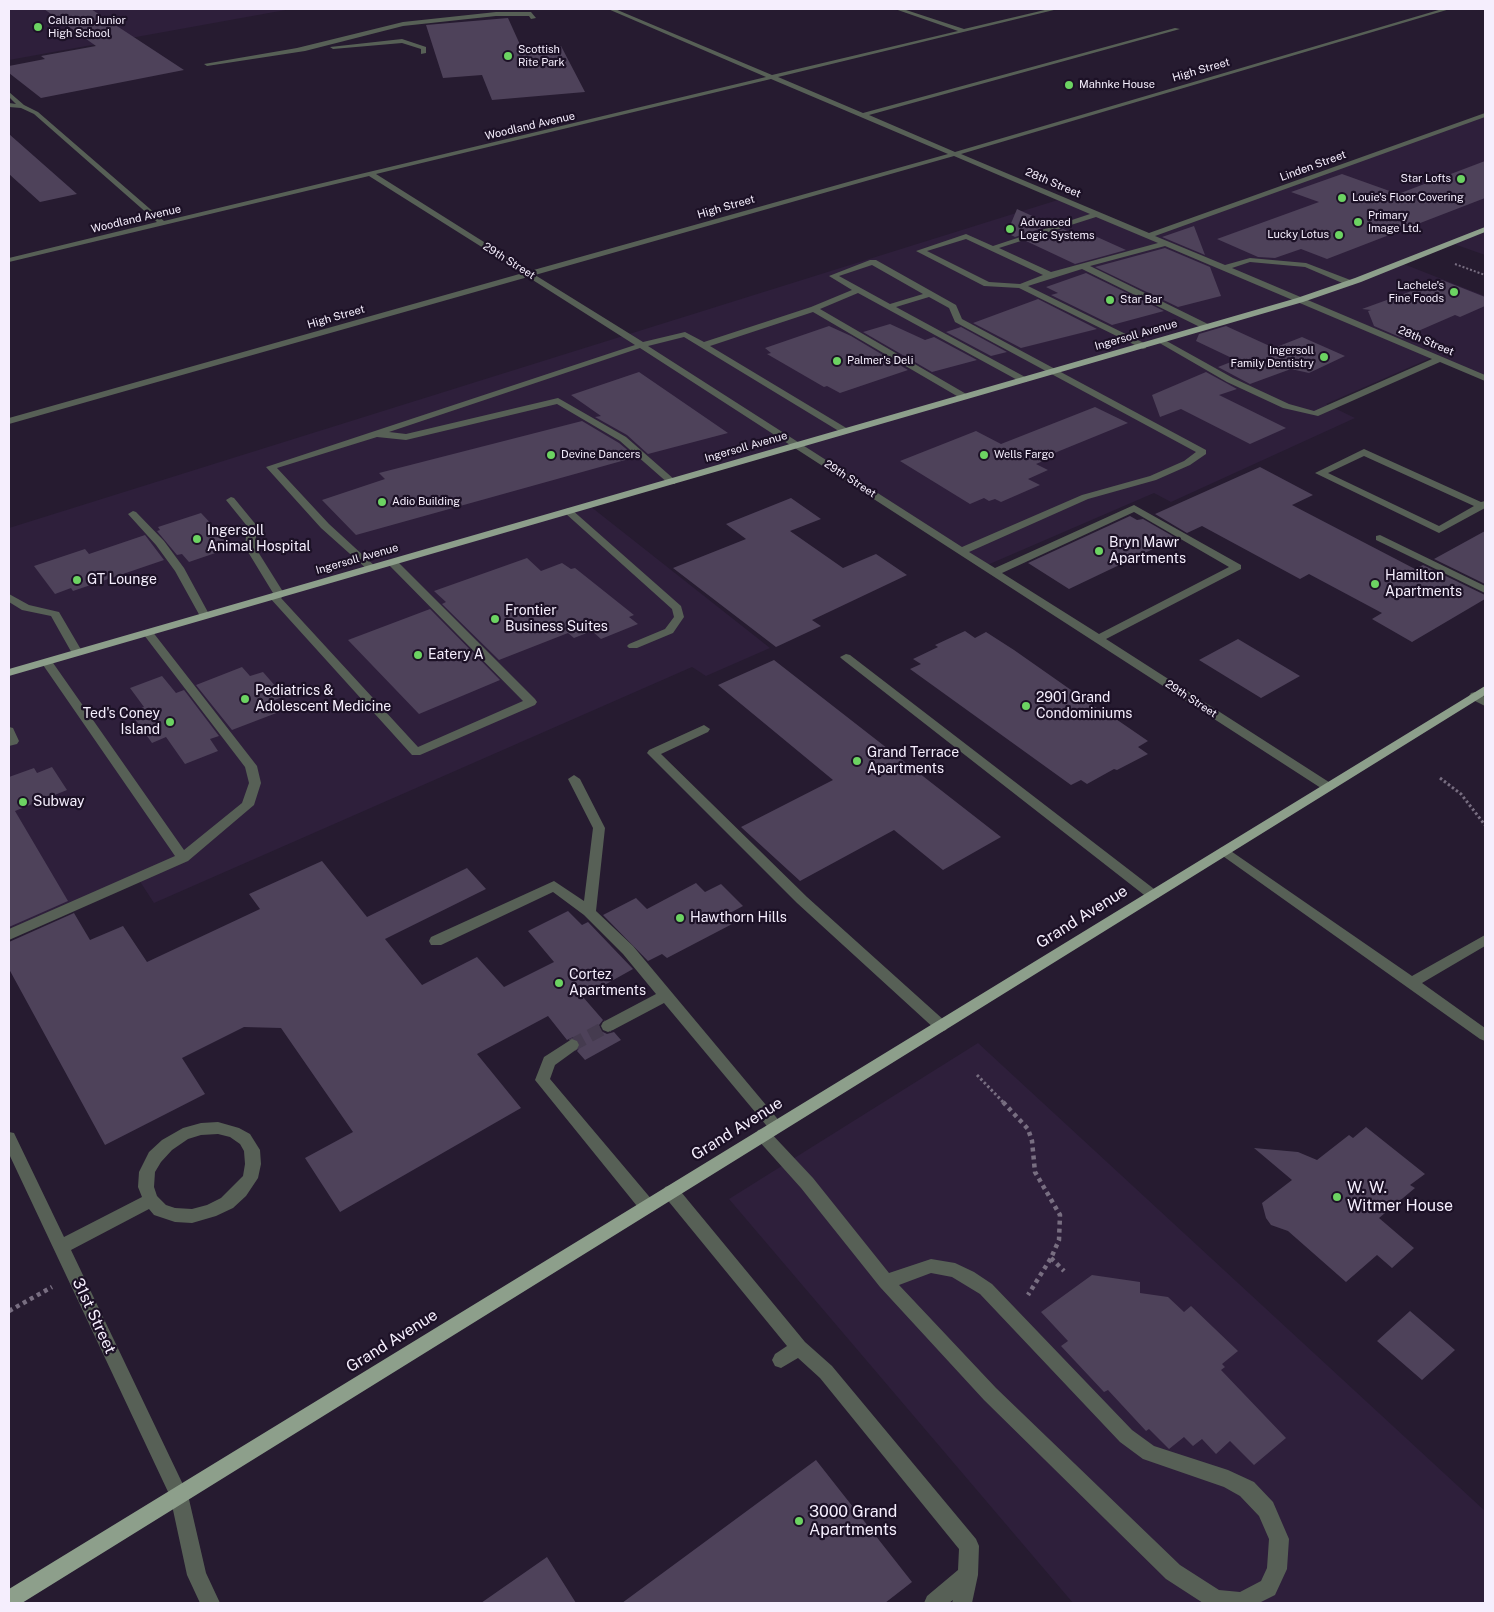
<!DOCTYPE html>
<html>
<head>
<meta charset="utf-8">
<style>
	body { margin:0 }
	#map { position:relative; width:1494px; height:1612px; overflow:hidden; background:#261b30; font-family:"Public Sans",sans-serif }
	canvas { display:block }
	.frame { position:absolute; inset:0; border:10px solid #f5eefd; pointer-events:none }
</style>
</head>
<body>
<div id="map">
<canvas width="1494" height="1612"></canvas>
<div class="frame"></div>
</div>
<script>
const ctx = document.querySelector('canvas').getContext('2d');
ctx.lineJoin = 'round';
function paint(path, color) { ctx.fillStyle = color; ctx.fill(path, 'evenodd'); }
const poly = rows => new Path2D(rows.map(r => 'M' + r).join(''));
function strokePath(path, color, width, dash) { ctx.strokeStyle = color; ctx.lineWidth = width; ctx.lineCap = dash ? 'butt' : 'round'; ctx.setLineDash(dash || []); ctx.stroke(path); }
function drawText(font, color, halo, rows, align = 'center') {
  ctx.font = font + ' "Public Sans",sans-serif'; ctx.lineWidth = 4.5; ctx.setLineDash([]); ctx.textBaseline = 'middle'; ctx.strokeStyle = halo; ctx.fillStyle = color; for (const [text, x, y, turn = 0] of rows) {
    ctx.save(); ctx.translate(x, y); ctx.rotate((+turn || 0) * Math.PI / 180); ctx.textAlign = isNaN(turn) ? turn : align; if (halo) ctx.strokeText(text, 0, 0); ctx.fillText(text, 0, 0); ctx.restore();
  }
}
paint(poly([
	[9,9,291,9,9,60],
	[1485,115,1485,255,1451,243,1401,263,1485,296,1485,378,1433,357,1326,404,1355,418,1171,502,1154,493,985,566,798,445,590,506,770,648,706,676,692,667,154,903,139,880,9,936,9,528,1061,199,1148,236],
	[978,1043,1485,1511,1485,1603,1073,1603,729,1199]
]), '#2e1f3b');
paint(poly([
	[44,9,91,9,184,70,41,98,9,73,9,66,45,59,41,56,96,46],
	[508,18,522,49,561,46,585,92,492,100,482,75,443,78,426,25],
	[9,134,77,194,40,202,9,174],
	[1485,161,1485,198,1327,259,1301,249,1275,258,1258,257,1217,239,1319,202,1291,192,1342,174,1398,194],
	[1017,209,1052,225,1015,237,1007,233],
	[1194,226,1205,255,1162,237],
	[1063,229,1077,235,1086,232,1126,250,1075,264,1026,241],
	[1165,248,1210,267,1221,296,1178,307,1095,267],
	[1086,273,1164,311,1112,325,1051,295,1058,293,1046,287],
	[1442,280,1485,297,1485,306,1460,317,1455,315,1402,338,1374,326,1368,311,1371,310,1362,309],
	[1038,299,1097,329,1021,348,973,323],
	[890,324,925,340,934,337,977,360,932,372,863,332],
	[829,326,851,336,908,370,840,393,827,386,824,387,767,354,771,353,765,348],
	[1226,326,1274,348,1302,337,1345,356,1309,373,1291,369,1250,384,1218,367,1236,360,1196,341,1199,334],
	[961,327,1007,352,991,356,946,332],
	[639,372,728,433,648,454,627,435,595,417,601,416,571,395],
	[1206,372,1237,389,1219,395,1286,428,1250,444,1181,409,1160,417,1152,395],
	[1095,407,1128,423,1052,454,1055,456,1036,464,1048,470,1028,479,1040,485,1001,502,995,499,989,501,984,498,970,504,900,461,976,431,1001,444],
	[582,421,619,443,636,457,356,535,322,500,385,479,379,473],
	[1260,467,1313,495,1292,505,1415,569,1423,565,1485,595,1485,599,1412,642,1372,619,1382,613,1309,574,1300,579,1202,526,1187,533,1155,514],
	[791,498,821,519,790,531,843,568,876,554,907,575,812,620,821,626,776,647,673,568,746,539,726,524],
	[201,513,233,547,189,562,182,554,177,555,157,531,160,530,158,527],
	[1130,516,1137,520,1143,519,1176,538,1069,589,1028,563],
	[1485,531,1485,584,1434,559],
	[145,535,164,560,73,591,71,588,55,594,34,566,85,549,89,554],
	[527,558,541,571,562,563,571,569,575,568,634,615,629,617,638,624,601,639,592,631,574,638,568,633,499,660,442,604,446,602,434,591],
	[430,609,500,680,419,714,348,640],
	[965,631,975,638,986,632,1014,650,1111,718,1113,717,1148,741,1138,747,1148,754,1117,770,1114,769,1087,784,1081,780,1071,785,910,669,921,664,913,659,938,647,935,645],
	[1238,639,1300,676,1261,698,1199,660],
	[774,660,1001,837,943,870,894,830,800,881,741,827,833,780,718,685],
	[242,667,250,676,263,672,284,696,270,702,279,712,232,730,196,685],
	[162,676,176,693,184,690,219,736,210,739,218,751,185,764,166,737,152,743,130,712,144,707,130,688],
	[52,767,67,790,15,811,68,901,9,927,9,777,34,768,37,773],
	[322,861,367,917,467,868,486,889,385,939,422,985,477,957,504,987,554,962,528,931,568,911,582,925,588,922,633,969,583,997,603,1020,599,1025,601,1031,607,1034,614,1032,621,1040,585,1060,577,1051,581,1046,579,1040,573,1037,567,1040,548,1016,477,1054,521,1108,340,1212,305,1158,353,1132,281,1028,244,1027,182,1058,205,1094,105,1145,9,969,9,942,74,913,90,940,123,926,147,962,260,909,249,894],
	[696,883,705,892,721,884,743,906,728,914,736,922,667,958,662,954,648,961,603,915,636,898,647,909],
	[1366,1127,1425,1174,1410,1185,1415,1188,1379,1218,1414,1248,1392,1268,1377,1255,1346,1282,1288,1231,1271,1225,1266,1218,1262,1203,1292,1180,1254,1148,1298,1152,1317,1160,1349,1135,1353,1138],
	[1092,1275,1140,1282,1140,1293,1168,1297,1184,1312,1191,1306,1238,1351,1222,1364,1225,1367,1221,1370,1286,1438,1254,1465,1230,1441,1216,1454,1202,1439,1193,1446,1184,1437,1169,1449,1149,1429,1146,1431,1108,1390,1104,1392,1061,1346,1068,1341,1041,1312],
	[1410,1311,1455,1350,1422,1380,1377,1341],
	[816,1460,912,1582,885,1603,622,1603],
	[547,1557,576,1603,481,1603]
]), '#4e425a');
strokePath(poly([
	[572,1045,608,1026]
]), '#453b4f', 13, [13, 7]);
strokePath(poly([
	[1455,264,1485,275]
]), '#786e81', 2, [2, 2]);
strokePath(poly([
	[1440,778,1461,794,1485,825],
	[977,1075,1004,1103]
]), '#786e81', 3, [2.5, 2.5]);
strokePath(poly([
	[1003,1102,1028,1129,1032,1141,1035,1172,1060,1215,1059,1240,1051,1258,1028,1295],
	[1051,1258,1064,1271],
	[9,1311,52,1287]
]), '#786e81', 4.5, [4, 4]);
paint(poly([
	[608,9,615,9,772,75,958,31,895,9,903,9,964,29,1049,9,1058,9,778,77,863,113,1175,28,1180,29,869,115,955,152,1442,9,1450,9,961,154,1149,233,1485,113,1485,117,1155,236,1225,265,1250,258,1306,263,1353,281,1353,285,1347,285,1305,267,1250,262,1232,268,1485,375,1485,381,1440,362,1318,416,1283,408,1227,382,1156,341,1163,339,1233,378,1289,404,1314,411,1432,359,1165,246,1090,266,1210,325,1210,329,1204,329,1082,269,1028,286,1146,344,1146,348,1143,349,1019,288,984,286,916,251,966,234,993,246,1090,214,954,156,535,275,643,342,685,332,704,342,811,307,852,290,829,276,870,260,876,260,956,305,962,319,1206,450,1206,454,1190,465,1156,480,1088,499,969,552,995,568,1134,505,1241,565,1241,569,1106,639,1332,784,1334,787,1332,790,1324,790,640,348,389,432,406,434,558,398,626,437,675,480,675,484,669,484,620,441,557,404,406,440,377,437,277,468,329,524,377,568,372,571,368,570,321,528,266,467,635,345,528,277,9,424,9,418,523,273,369,176,9,262,9,258,157,222,34,114,21,108,9,107,9,103,16,104,9,97,9,92,24,105,38,112,164,221,766,77,608,9],
	[771,79,948,154,530,271,376,174,771,79],
	[1096,217,1158,243,1051,272,999,248,1096,217],
	[966,239,1043,275,1020,284,989,282,927,251,966,239],
	[872,265,923,294,890,304,839,276,872,265],
	[858,293,1021,382,1027,382,1027,378,896,307,929,297,949,308,955,322,1196,452,1184,461,1150,476,1082,495,962,547,648,346,684,337,842,433,848,433,848,429,710,346,813,312,962,399,968,399,968,395,820,309,858,293],
	[1134,512,1229,567,1099,634,1002,573,1134,512],
	[496,12,531,12,536,18,531,19,529,16,496,16,403,26,305,51,207,66,204,64,297,48,403,22,496,12],
	[402,39,426,47,426,53,421,54,421,49,402,43,333,49,330,47,402,39],
	[1364,449,1481,502,1485,501,1485,508,1439,533,1315,473,1364,449],
	[1364,456,1474,506,1439,526,1328,473,1364,456],
	[231,497,234,498,257,526,255,547,285,595,281,598,418,747,523,701,388,564,388,560,396,560,535,699,537,702,535,705,420,755,412,755,270,598,269,596,273,593,245,547,247,526,226,500,231,497],
	[568,508,571,509,681,606,684,617,673,633,637,648,629,648,627,646,629,644,665,629,674,617,672,609,565,513,563,511,568,508],
	[133,511,136,512,164,541,184,568,210,616,209,618,201,618,175,571,156,545,128,514,133,511],
	[1380,535,1485,586,1485,593,1376,540,1376,536,1380,535],
	[9,594,29,605,59,612,83,653,81,655,73,655,51,616,22,610,9,602,9,594],
	[148,630,152,631,257,766,261,783,254,805,188,861,9,940,9,929,175,856,41,662,43,660,51,660,184,850,242,803,249,783,245,767,144,635,143,633,148,630],
	[846,654,850,655,1158,892,1160,895,1158,898,1148,898,842,659,840,657,846,654],
	[1475,692,1485,697,1485,706,1471,699,1469,696,1471,693,1475,692],
	[704,725,710,729,708,732,661,754,807,897,946,1022,948,1026,946,1030,941,1032,936,1030,797,903,647,753,649,750,704,725],
	[9,727,13,728,19,741,17,744,9,746,9,727],
	[574,775,580,779,605,828,596,911,633,946,781,1123,784,1127,781,1131,776,1133,771,1131,664,1003,613,1030,608,1032,603,1030,601,1026,603,1022,656,994,623,954,584,915,553,892,441,945,431,945,429,941,431,937,554,881,584,901,593,828,568,779,574,775],
	[1225,847,1412,976,1485,935,1485,946,1422,983,1485,1028,1485,1041,1480,1039,1220,854,1219,851,1220,848,1225,847],
	[572,1039,577,1041,579,1045,577,1049,555,1065,550,1079,653,1201,655,1206,653,1211,647,1213,641,1211,535,1080,544,1057,572,1039],
	[218,1122,239,1128,250,1134,260,1150,261,1164,258,1178,246,1196,233,1208,216,1216,192,1223,175,1222,154,1215,149,1209,71,1250,188,1495,206,1573,220,1603,200,1603,187,1575,170,1496,9,1154,9,1132,14,1133,64,1237,142,1197,138,1187,139,1172,149,1152,162,1140,183,1128,201,1123,218,1122],
	[218,1134,230,1137,240,1144,244,1151,245,1164,243,1176,221,1198,207,1205,192,1209,175,1208,166,1205,157,1196,154,1187,155,1172,161,1162,172,1150,188,1139,201,1135,218,1134],
	[763,1129,768,1130,813,1178,889,1273,931,1259,955,1263,974,1272,992,1284,1132,1430,1154,1446,1228,1470,1254,1482,1273,1502,1289,1539,1287,1569,1275,1595,1259,1603,1203,1603,1166,1579,984,1400,880,1287,801,1188,758,1140,755,1135,758,1130,763,1129],
	[931,1273,952,1277,980,1294,1120,1442,1143,1459,1224,1487,1240,1496,1259,1516,1269,1539,1267,1568,1261,1581,1240,1592,1219,1590,1180,1565,996,1388,899,1285,931,1273],
	[671,1185,677,1187,805,1342,832,1366,976,1539,979,1546,978,1575,972,1603,952,1603,953,1600,949,1603,924,1603,927,1596,958,1570,959,1549,820,1378,798,1358,781,1368,775,1366,772,1360,775,1354,787,1346,665,1197,663,1192,665,1187,671,1185]
]), '#576056');
paint(poly([
	[1485,227,1485,232,1361,282,1303,302,9,676,9,669,1297,298,1355,278,1485,227],
	[1485,686,1485,695,22,1603,9,1603,9,1589,1485,686]
]), '#8d9f8b');
for (const [x, y, r, color] of [
	[38,27,5,"#6cd362"],
	[508,56,5,"#6cd362"],
	[1069,85,5,"#6cd362"],
	[1461,179,5,"#6cd362"],
	[1342,198,5,"#6cd362"],
	[1358,222,5,"#6cd362"],
	[1010,229,5,"#6cd362"],
	[1339,235,5,"#6cd362"],
	[1454,292,5,"#6cd362"],
	[1110,300,5,"#6cd362"],
	[1324,357,5,"#6cd362"],
	[837,361,5,"#6cd362"],
	[551,455,5,"#6cd362"],
	[984,455,5,"#6cd362"],
	[382,502,5,"#6cd362"],
	[197,539,5,"#6cd362"],
	[1099,551,5,"#6cd362"],
	[77,580,5,"#6cd362"],
	[1375,584,5,"#6cd362"],
	[495,619,5,"#6cd362"],
	[418,655,5,"#6cd362"],
	[245,699,5,"#6cd362"],
	[1026,706,5,"#6cd362"],
	[170,722,5,"#6cd362"],
	[857,761,5,"#6cd362"],
	[23,802,5,"#6cd362"],
	[680,918,5,"#6cd362"],
	[559,983,5,"#6cd362"],
	[1337,1197,5,"#6cd362"],
	[799,1521,5,"#6cd362"]
]) { const dot = new Path2D(); dot.arc(x, y, r, 0, 2 * Math.PI); ctx.fillStyle = color; ctx.fill(dot); strokePath(dot, '#1c1126', 2); }
drawText('11px', '#f5eefd', '#1c1126', [
	["Callanan Junior",48,21],
	["High School",48,34],
	["Scottish",518,50],
	["Rite Park",518,63],
	["Mahnke House",1079,85],
	["Star Lofts",1451,179,"right"],
	["Louie's Floor Covering",1352,198],
	["Primary",1368,216],
	["Image Ltd.",1368,229],
	["Advanced",1020,223],
	["Logic Systems",1020,236],
	["Lucky Lotus",1329,235,"right"],
	["Lachele's",1444,286,"right"],
	["Fine Foods",1444,299,"right"],
	["Star Bar",1120,300],
	["Ingersoll",1314,351,"right"],
	["Family Dentistry",1314,364,"right"],
	["Palmer's Deli",847,361],
	["Devine Dancers",561,455],
	["Wells Fargo",994,455],
	["Adio Building",392,502]
], 'left');
drawText('11px', '#f5eefd', '#1c1126', [
	["High Street",1201,70,-16],
	["Woodland Avenue",530,126,-13],
	["Linden Street",1313,166,-20],
	["28th Street",1053,183,23],
	["High Street",726,207,-16],
	["Woodland Avenue",136,219,-13],
	["29th Street",509,261,32],
	["High Street",336,317,-16],
	["Ingersoll Avenue",1136,335,-16],
	["28th Street",1426,341,23],
	["Ingersoll Avenue",746,447,-16],
	["29th Street",850,479,33],
	["Ingersoll Avenue",357,559,-16],
	["29th Street",1191,699,33]
]);
drawText('14px', '#f5eefd', '#1c1126', [
	["Ingersoll",207,531],
	["Animal Hospital",207,547],
	["Bryn Mawr",1109,543],
	["Apartments",1109,559],
	["Hamilton",1385,576],
	["Apartments",1385,592],
	["GT Lounge",87,580],
	["Frontier",505,611],
	["Business Suites",505,627],
	["Eatery A",428,655],
	["Pediatrics &",255,691],
	["Adolescent Medicine",255,707],
	["2901 Grand",1036,698],
	["Condominiums",1036,714],
	["Ted's Coney",160,714,"right"],
	["Island",160,730,"right"],
	["Grand Terrace",867,753],
	["Apartments",867,769],
	["Subway",33,802],
	["Hawthorn Hills",690,918],
	["Cortez",569,975],
	["Apartments",569,991]
], 'left');
drawText('16px', '#f5eefd', '#1c1126', [
	["Grand Avenue",1082,917,-32],
	["Grand Avenue",737,1129,-32],
	["31st Street",94,1316,65],
	["Grand Avenue",392,1341,-32]
]);
drawText('16px', '#f5eefd', '#1c1126', [
	["W. W.",1347,1188],
	["Witmer House",1347,1206],
	["3000 Grand",809,1512],
	["Apartments",809,1530]
], 'left');
</script>
</body>
</html>
